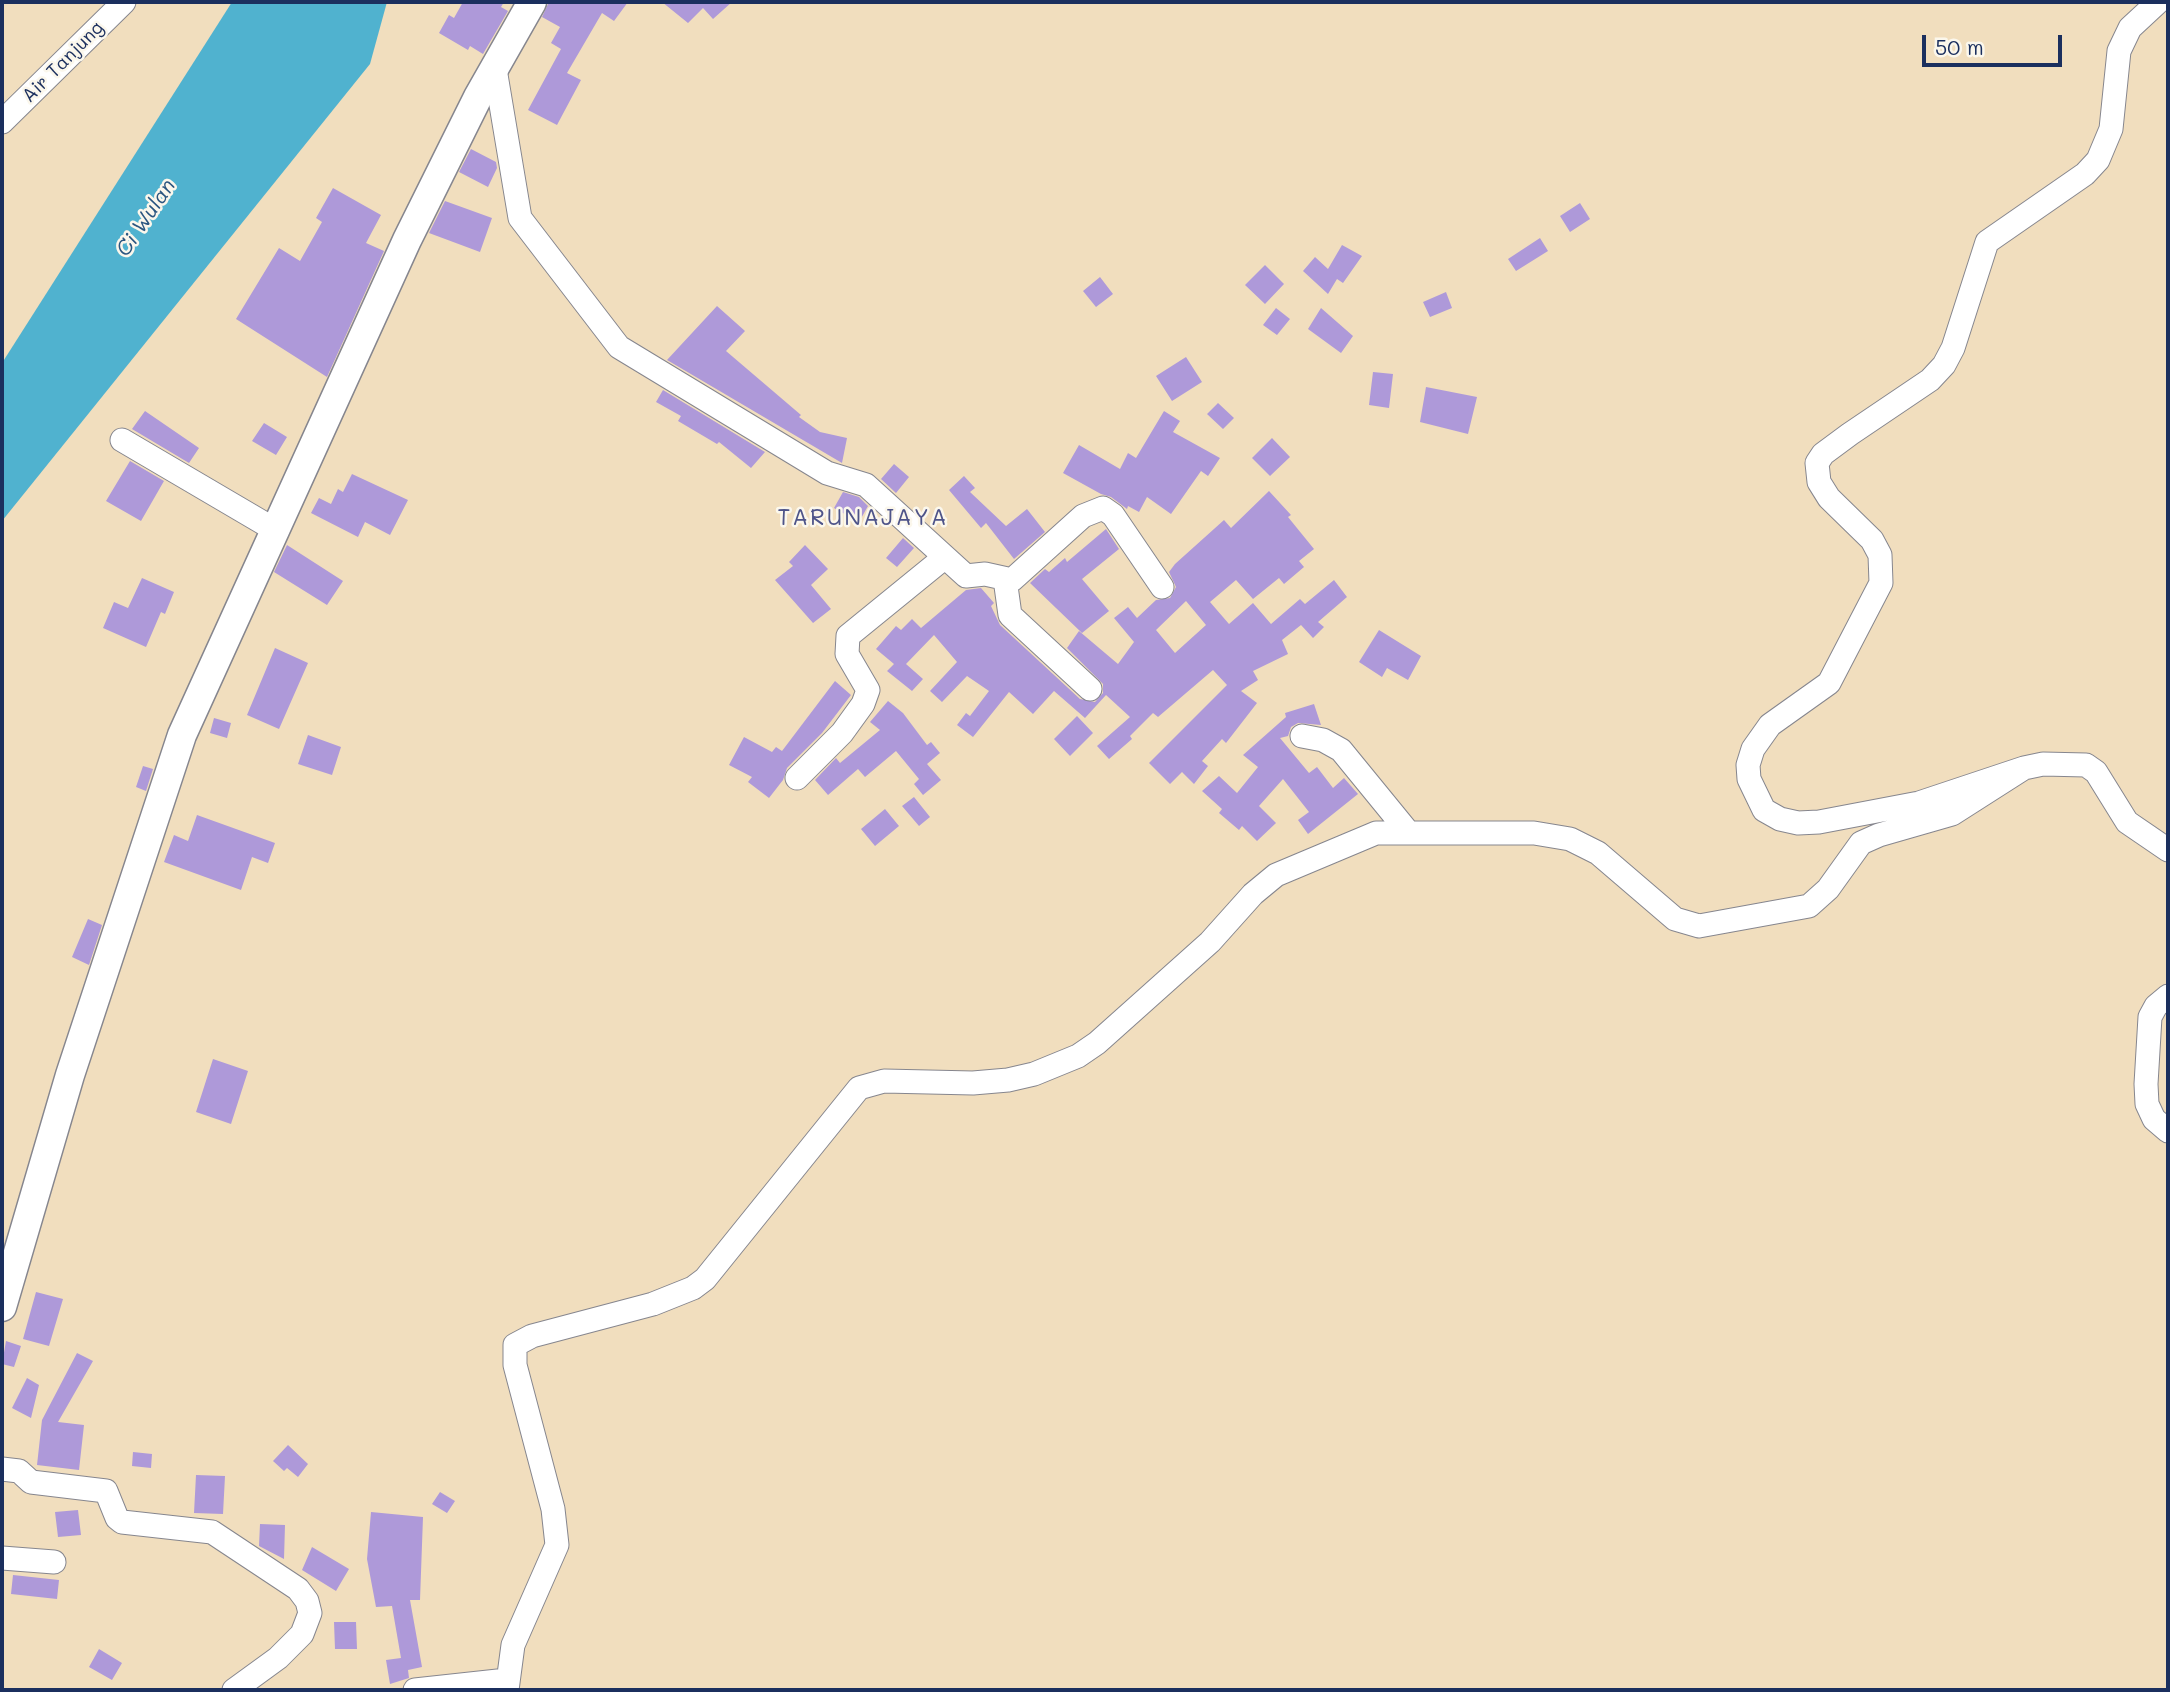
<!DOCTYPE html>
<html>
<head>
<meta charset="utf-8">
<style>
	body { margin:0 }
	#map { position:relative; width:2170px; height:1692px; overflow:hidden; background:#f1debe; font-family:Mali,sans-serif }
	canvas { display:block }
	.frame { position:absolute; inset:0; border:4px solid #1b2f5e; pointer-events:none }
	.scale { position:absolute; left:1922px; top:35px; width:140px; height:32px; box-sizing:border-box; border:4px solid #1b2f5e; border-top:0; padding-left:9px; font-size:21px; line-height:24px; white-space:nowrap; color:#1b2f5e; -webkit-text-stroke:5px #fbf7ec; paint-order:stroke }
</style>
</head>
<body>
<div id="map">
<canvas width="2170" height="1692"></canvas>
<div class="frame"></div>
<div class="scale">50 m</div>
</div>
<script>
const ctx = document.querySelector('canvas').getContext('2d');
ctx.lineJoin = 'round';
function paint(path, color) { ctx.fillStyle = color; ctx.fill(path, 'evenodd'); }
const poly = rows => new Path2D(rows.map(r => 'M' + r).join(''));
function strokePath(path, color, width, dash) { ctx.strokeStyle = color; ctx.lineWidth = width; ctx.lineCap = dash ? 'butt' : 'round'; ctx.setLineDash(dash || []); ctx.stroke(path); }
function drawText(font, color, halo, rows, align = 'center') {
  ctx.font = font + ' Mali,sans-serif'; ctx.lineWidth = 5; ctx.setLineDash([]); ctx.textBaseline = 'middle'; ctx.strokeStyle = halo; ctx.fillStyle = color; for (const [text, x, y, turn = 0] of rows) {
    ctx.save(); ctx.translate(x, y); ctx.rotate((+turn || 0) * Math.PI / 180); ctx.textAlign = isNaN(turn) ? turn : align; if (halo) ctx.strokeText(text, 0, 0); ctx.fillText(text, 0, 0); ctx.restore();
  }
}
paint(poly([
	[232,2,387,2,370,64,2,521,2,363]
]), '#50b2cf');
paint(poly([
	[463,2,504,2,501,7,508,11,483,54,470,46,468,50,439,33,449,15,454,18],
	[549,2,628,2,614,21,602,13,567,73,581,80,557,125,528,110,561,49,551,43,560,27,542,17],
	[662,2,732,2,713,19,703,8,688,23],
	[471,149,496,162,497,168,488,187,459,172],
	[333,188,381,215,366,243,384,251,327,377,236,319,279,248,300,261,322,222,316,218],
	[445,201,492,218,480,252,429,233],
	[1580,203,1590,219,1570,232,1560,216],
	[1540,238,1548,251,1516,271,1508,259],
	[1342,245,1362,256,1343,283,1337,279,1328,294,1303,271,1315,257,1328,269],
	[1265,265,1284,284,1265,304,1245,285],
	[1100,277,1113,294,1096,307,1083,291],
	[1446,292,1452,308,1430,317,1423,302],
	[717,306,745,331,726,351,801,415,799,417,820,432,847,438,842,463,667,360],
	[1276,308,1290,319,1277,335,1263,325],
	[1321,308,1353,336,1341,353,1308,329],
	[1186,357,1202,382,1172,401,1156,376],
	[1373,372,1393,374,1389,408,1369,405],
	[1426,387,1477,397,1468,434,1420,422],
	[663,390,765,452,751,468,719,442,717,444,678,421,681,416,656,402],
	[1218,403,1234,418,1223,429,1207,414],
	[145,411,199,448,189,463,132,429],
	[1164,411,1180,421,1173,432,1220,458,1208,476,1201,471,1171,514,1147,497,1139,512,1128,506,1127,509,1111,497,1101,494,1063,473,1079,445,1120,469,1128,453,1136,458],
	[264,423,287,437,276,455,252,441],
	[1272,438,1290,457,1270,476,1252,458],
	[130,461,164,481,141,521,106,501],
	[894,464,909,477,896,493,881,479],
	[352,474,408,500,390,535,365,522,358,537,311,513,319,498,331,504,338,489,343,492],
	[964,476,975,488,970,492,1006,526,1027,509,1045,532,1014,559,986,523,981,528,949,490],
	[1269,491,1291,515,1288,517,1314,549,1299,561,1304,567,1284,584,1279,578,1253,599,1236,580,1210,602,1229,624,1253,603,1271,624,1300,599,1305,604,1334,580,1347,597,1318,622,1324,627,1313,638,1301,625,1282,640,1288,654,1253,671,1258,680,1241,691,1257,703,1226,743,1222,739,1202,761,1208,766,1194,784,1182,772,1170,784,1149,763,1227,685,1213,670,1158,717,1153,713,1130,736,1132,739,1109,759,1097,746,1130,717,1106,695,1085,718,1054,691,1033,714,1009,692,973,737,957,725,966,713,970,716,989,691,967,676,942,702,930,691,957,662,934,635,906,664,923,679,912,691,887,671,894,664,876,649,896,626,901,630,912,619,921,628,966,590,981,588,994,603,991,606,1000,625,1080,699,1095,702,1103,693,1103,684,1067,648,1079,631,1118,664,1134,642,1114,618,1128,607,1137,618,1156,600,1170,598,1176,587,1169,572,1175,564,1224,520,1231,528],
	[1186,601,1206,625,1175,653,1156,630],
	[843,492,859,497,868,506,859,522,834,508],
	[1106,529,1119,549,1082,579,1109,611,1082,633,1030,583,1045,569,1049,572,1065,558,1067,562],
	[903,538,914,548,897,567,886,558],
	[287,545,343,581,327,605,274,572],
	[805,545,828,569,811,585,831,609,813,623,775,580,793,566,789,562],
	[142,578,174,592,165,614,161,612,146,647,103,628,114,602,128,608],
	[1379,630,1421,656,1408,680,1387,668,1382,677,1359,662],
	[275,648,308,663,279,729,247,715],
	[835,681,851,695,822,733,787,768,783,780,769,798,748,782,752,777,729,765,744,737,772,752,776,747,782,751],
	[888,701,903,713,927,745,931,742,940,753,927,764,941,780,923,795,914,784,919,779,896,751,865,777,858,769,828,795,815,780,836,758,840,763,880,730,870,722],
	[1314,704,1321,725,1298,723,1291,727,1288,736,1280,738,1309,773,1317,767,1333,788,1344,778,1358,794,1308,834,1298,820,1309,812,1283,779,1259,806,1276,823,1257,841,1242,826,1239,830,1219,813,1222,809,1202,791,1219,776,1237,793,1258,767,1243,755,1286,717,1285,713],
	[1077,716,1093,733,1070,756,1054,739],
	[214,718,231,723,227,738,210,733],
	[308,735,341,747,332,775,298,764],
	[143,766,153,769,146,791,136,787],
	[914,797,930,817,919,826,902,806],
	[885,809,899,826,875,846,861,829],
	[197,815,275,843,268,863,252,857,241,890,164,862,174,835,188,841],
	[88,919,102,925,89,965,72,957],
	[213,1059,248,1071,231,1124,196,1112],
	[36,1292,63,1299,49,1346,23,1339],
	[6,1341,21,1346,14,1367,2,1364],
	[77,1353,93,1361,58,1422,84,1425,79,1470,37,1465,42,1420],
	[27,1378,39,1385,31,1418,12,1408],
	[288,1445,308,1464,298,1477,287,1468,284,1471,273,1461],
	[133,1452,152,1454,151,1468,132,1466],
	[196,1475,225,1476,223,1514,194,1513],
	[440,1492,455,1501,447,1513,432,1504],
	[78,1510,81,1535,58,1537,55,1512],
	[371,1512,423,1517,420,1600,410,1600,422,1667,408,1670,409,1678,390,1684,386,1660,401,1658,392,1606,376,1607,367,1559],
	[260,1524,285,1525,284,1559,259,1546],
	[312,1547,349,1569,336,1591,302,1570],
	[13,1575,59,1580,57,1599,11,1594],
	[334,1622,356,1622,357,1649,335,1649],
	[99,1649,122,1663,112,1680,89,1667]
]), '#ae99d9');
const minor = poly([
	[2158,2,2130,28,2119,51,2111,129,2098,160,2085,174,1987,242,1953,348,1944,365,1930,380,1850,434,1823,454,1817,463,1819,482,1829,498,1872,540,1880,555,1881,583,1829,683,1770,725,1753,749,1748,765,1749,779,1764,810,1780,819,1798,823,1819,822,1919,803,2024,768,2043,764,2086,765,2096,772,2127,822,2168,850],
	[495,69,520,218,619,347,827,473,866,485,966,576,985,574,1012,580,1083,516,1103,508,1113,515,1162,587],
	[2,122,124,2],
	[122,440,277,531],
	[1005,579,1010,615,1090,689],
	[1302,736,1323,740,1341,750,1408,832],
	[797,778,842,733,863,704,868,690,847,654,848,636,945,557],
	[2168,996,2156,1006,2150,1017,2146,1084,2147,1104,2154,1119,2168,1131],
	[2,1469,19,1471,31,1482,106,1491,117,1518,122,1522,212,1532,298,1589,307,1601,310,1613,302,1634,278,1658,234,1690],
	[2,1558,54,1562],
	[415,1690,507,1680],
	[507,1690,513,1645,557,1545,553,1509,515,1365,515,1345,532,1336,653,1304,693,1288,705,1279,859,1088,884,1081,973,1083,1008,1080,1034,1074,1078,1056,1097,1043,1210,942,1253,894,1276,875,1376,833,1534,833,1570,839,1598,853,1675,919,1699,926,1809,906,1828,889,1861,843,1879,835,1952,814,2024,768]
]);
const tertiary = poly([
	[2,1307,70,1075,182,735,407,240,478,97,532,2]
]);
strokePath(minor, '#86868e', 25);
strokePath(tertiary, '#86868e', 31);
strokePath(minor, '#fff', 23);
strokePath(tertiary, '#fff', 28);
drawText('19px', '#1b2f5e', '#fbf7ec', [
	["Air Tanjung",63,62,-45]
]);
drawText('italic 21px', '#2b5680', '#fbf7ec', [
	["Ci Wulan",146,218,-56]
]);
ctx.letterSpacing = '2px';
drawText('23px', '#4e5489', '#fbf7ec', [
	["TARUNAJAYA",863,518]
]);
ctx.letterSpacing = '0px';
</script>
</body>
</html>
